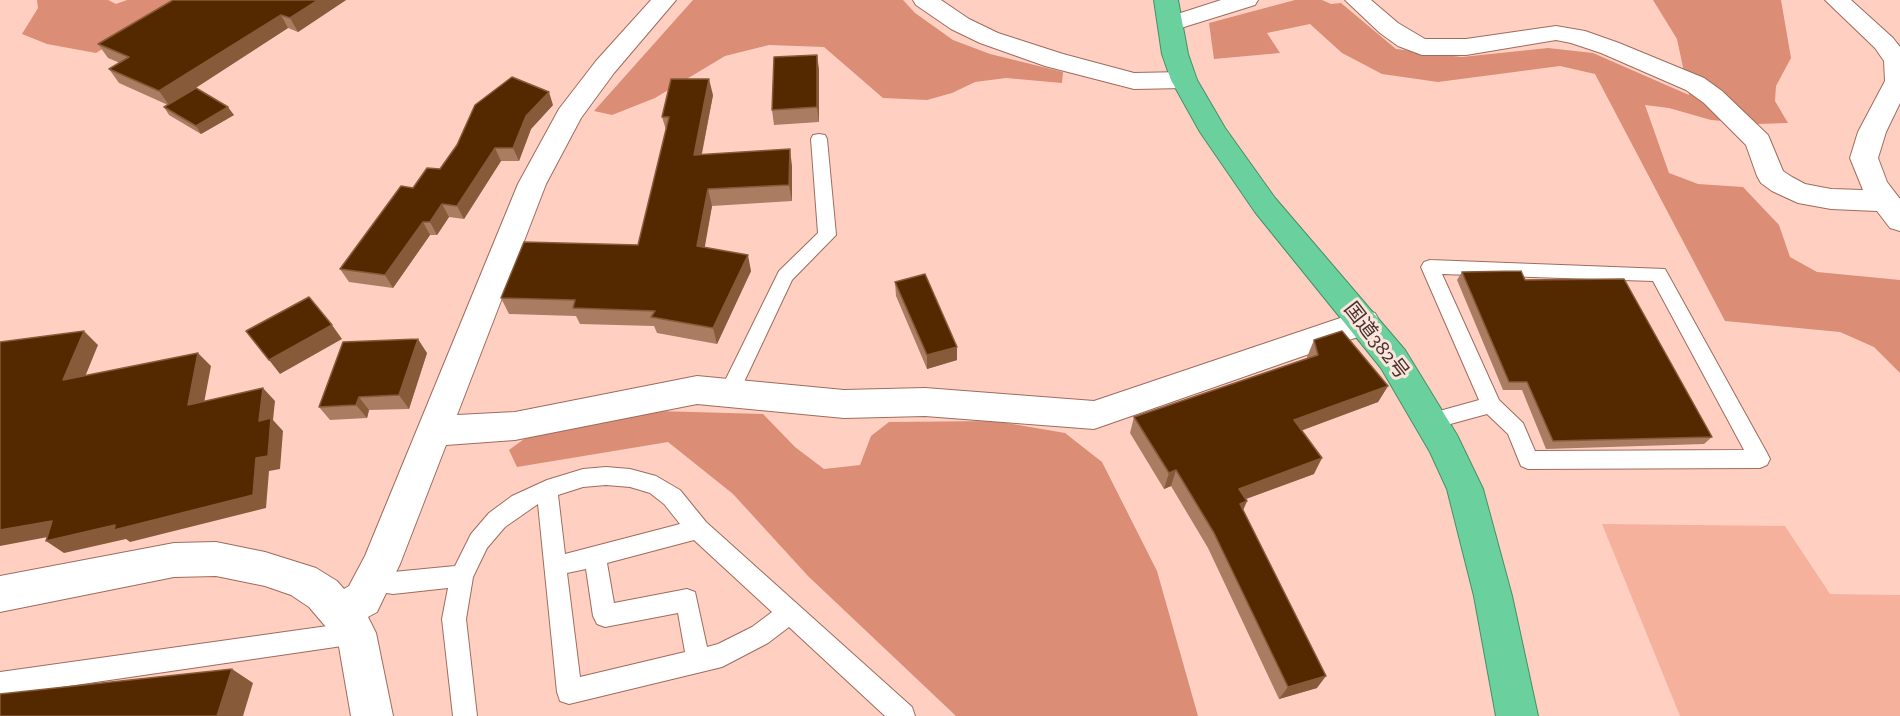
<!DOCTYPE html>
<html>
<head>
<meta charset="utf-8">
<style>
	body { margin:0 }
	canvas { display:block; background:#ffd0c2 }
</style>
</head>
<body>
<canvas width="1900" height="716"></canvas>
<script>
const ctx = document.querySelector('canvas').getContext('2d');
ctx.lineJoin = 'round';
function paint(path, color) { ctx.fillStyle = color; ctx.fill(path, 'evenodd'); }
const poly = rows => new Path2D(rows.map(r => 'M' + r).join(''));
function strokePath(path, color, width, dash) { ctx.strokeStyle = color; ctx.lineWidth = width; ctx.lineCap = dash ? 'butt' : 'round'; ctx.setLineDash(dash || []); ctx.stroke(path); }
function drawText(font, color, halo, rows, align = 'center') {
  ctx.font = font + ' "Zilla Slab","Noto Sans JP",serif'; ctx.lineWidth = 6; ctx.setLineDash([]); ctx.textBaseline = 'middle'; ctx.strokeStyle = halo; ctx.fillStyle = color; for (const [text, x, y, turn = 0] of rows) {
    ctx.save(); ctx.translate(x, y); ctx.rotate((+turn || 0) * Math.PI / 180); ctx.textAlign = isNaN(turn) ? turn : align; if (halo) ctx.strokeText(text, 0, 0); ctx.fillText(text, 0, 0); ctx.restore();
  }
}
paint(poly([
	[1602,524,1785,526,1830,594,1900,595,1900,716,1680,716]
]), '#f6b19c');
paint(poly([
	[37,0,108,0,116,4,127,0,175,0,176,3,96,53,47,44,22,34,38,8],
	[693,0,903,0,915,13,953,40,990,54,1063,72,1062,83,1006,78,975,82,952,93,927,100,883,98,824,47,769,45,725,56,655,98,612,115,594,111],
	[1295,0,1322,0,1331,4,1341,3,1396,49,1462,57,1548,48,1593,53,1689,95,1677,39,1653,0,1781,0,1791,58,1776,86,1775,101,1788,123,1757,124,1711,120,1669,108,1645,105,1669,173,1698,184,1743,187,1779,225,1790,257,1817,272,1900,280,1900,373,1874,347,1840,332,1725,321,1595,74,1560,66,1438,82,1382,74,1342,53,1310,24,1267,33,1280,53,1214,59,1209,23],
	[658,411,763,414,795,447,824,469,860,465,871,436,889,422,995,421,1065,433,1102,462,1157,571,1198,716,956,716,808,576,733,494,668,442,517,467,509,450,535,431]
]), '#db8d75');
const service = poly([
	[819,134,825,135,827,139,836,235,792,280,736,399,729,401,722,399,719,393,779,271,818,233,811,139,813,135,819,134],
	[1430,260,1665,269,1767,453,1770,459,1767,465,1760,468,1528,469,1521,466,1508,434,1487,414,1432,429,1425,427,1422,421,1425,415,1479,400,1421,267,1424,262,1430,260],
	[1442,274,1653,281,1744,450,1535,451,1523,423,1499,400,1442,274],
	[606,467,630,469,656,476,680,490,706,522,912,707,915,716,885,716,789,627,768,643,722,667,569,704,560,701,557,692,538,504,505,527,487,548,473,577,466,619,477,716,453,716,442,619,448,588,393,594,373,591,365,588,362,581,365,574,373,571,393,572,455,566,471,534,489,513,512,496,547,480,583,469,606,467],
	[606,485,630,487,650,493,664,504,680,524,565,554,558,495,583,487,606,485],
	[694,540,772,612,752,627,718,644,707,647,695,592,687,589,614,603,607,563,694,540],
	[586,569,593,616,597,624,605,627,678,613,685,652,580,677,567,573,586,569],
	[356,622,364,625,368,633,364,641,356,644,0,696,0,672,356,622]
]);
const minor = poly([
	[651,0,676,0,614,73,581,118,546,184,457,415,515,412,697,376,844,390,925,388,1094,401,1364,310,1375,313,1380,322,1375,331,1094,429,925,416,844,418,697,404,515,440,446,445,400,564,377,612,368,617,376,633,393,716,351,716,338,641,309,607,291,595,265,586,216,576,174,577,0,612,0,576,174,543,216,542,265,552,316,568,337,581,344,589,349,586,365,556,518,184,559,109,596,61,651,0],
	[913,0,941,0,969,19,998,33,1063,54,1134,73,1184,72,1193,74,1197,80,1193,86,1184,88,1134,89,1045,66,980,43,951,29,916,5,913,0],
	[1221,0,1258,0,1255,5,1171,31,1162,29,1159,24,1162,19,1221,0],
	[1345,0,1371,0,1398,23,1425,39,1466,39,1556,26,1585,31,1619,43,1704,78,1722,91,1768,135,1783,171,1792,177,1805,184,1831,189,1863,190,1850,158,1858,132,1885,81,1884,61,1875,48,1825,0,1851,0,1893,38,1900,47,1900,103,1886,132,1878,158,1887,182,1900,199,1900,231,1890,228,1877,211,1831,209,1798,203,1772,191,1761,183,1757,176,1746,145,1704,103,1686,90,1601,53,1571,43,1556,40,1466,55,1422,55,1398,46,1380,33,1345,0]
]);
const trunk = poly([
	[1154,0,1178,0,1188,54,1197,80,1225,128,1275,198,1405,350,1457,435,1483,489,1512,596,1538,716,1496,716,1474,596,1447,489,1430,452,1381,368,1255,212,1200,132,1171,80,1162,54,1154,0]
]);
strokePath(service, '#9f6b5c', 2);
strokePath(minor, '#9f6b5c', 2);
strokePath(trunk, '#459165', 2);
paint(service, '#fff');
paint(minor, '#fff');
paint(trunk, '#6ad09e');
paint(poly([
	[173,0,346,0,298,32,288,28,185,95,234,115,201,134,169,115,164,107,168,105,119,83,109,69,120,63,108,58,98,44],
	[819,69,819,122,774,125,772,110],
	[713,95,702,154,792,166,792,201,712,206,704,248,751,271,717,344,657,333,654,326,580,324,576,316,509,314,501,298,638,245,666,130,662,117],
	[553,105,531,129,519,161,501,161,464,219,449,217,437,235,430,235,393,288,349,282,340,269,413,188,440,169,457,145],
	[1462,272,1525,280,1712,437,1704,444,1546,449,1522,390,1503,390,1457,280],
	[895,282,957,347,957,360,927,369,896,296],
	[1314,340,1388,386,1378,402,1302,430,1314,474,1246,499,1247,501,1243,511,1317,688,1279,699,1208,548,1171,486,1164,489,1130,433,1134,417,1307,358,1307,357],
	[427,353,409,409,369,410,367,418,330,420,319,407]
]), '#aa7c61');
paint(poly([
	[318,0,346,0,298,32,290,18],
	[281,15,288,28,169,105,159,91],
	[817,55,819,69,819,122,817,107],
	[709,79,713,95,698,172,694,155],
	[549,92,553,105,531,129,519,161,513,148,526,116],
	[228,107,234,115,201,134,196,126],
	[495,148,501,161,464,219,457,206],
	[790,149,792,166,792,201,789,185],
	[708,189,712,206,702,263,697,246],
	[442,204,449,217,437,235,430,222],
	[423,222,430,235,393,288,385,275],
	[748,255,751,271,717,344,713,328],
	[332,325,342,339,280,374,269,360],
	[84,331,98,345,78,394,63,380],
	[418,339,427,353,409,409,399,395],
	[957,347,957,360,927,369,927,355],
	[198,353,211,366,201,419,188,405],
	[1388,386,1378,402,1287,436,1294,420],
	[263,388,275,401,273,420,283,431,280,469,269,471,266,508,130,542,126,539,64,553,46,541,115,525,259,421],
	[359,397,369,410,367,418,356,405],
	[1322,458,1314,474,1232,504,1239,489],
	[1176,470,1171,486,1164,489,1169,473],
	[1247,501,1240,516,1240,504],
	[52,521,69,533,0,546,0,530],
	[232,669,253,683,243,716,217,716],
	[1326,676,1317,688,1279,699,1288,687]
]), '#875b3a');
const building = poly([
	[173,0,318,0,290,18,281,15,159,91,109,69,129,57,98,44,173,0],
	[817,55,817,107,772,110,774,57,817,55],
	[512,77,549,92,526,116,513,148,495,148,457,206,442,204,430,222,423,222,385,275,340,269,401,186,413,188,427,168,440,169,457,145,475,105,512,77],
	[671,79,709,79,694,155,790,149,789,185,708,189,697,246,748,255,713,328,651,317,655,311,573,308,575,300,501,298,524,242,638,245,669,117,662,117,671,79],
	[196,88,228,107,196,126,164,107,196,88],
	[1521,271,1525,280,1624,279,1712,437,1553,441,1527,382,1509,382,1462,272,1521,271],
	[925,274,957,347,927,355,895,282,925,274],
	[309,297,332,325,269,360,246,331,309,297],
	[84,331,63,380,198,353,188,405,263,388,259,421,271,418,268,456,256,458,253,495,114,530,115,525,46,541,52,521,0,530,0,342,84,331],
	[1342,331,1388,386,1294,420,1322,458,1239,489,1247,501,1240,504,1326,676,1288,687,1214,533,1176,470,1169,473,1134,417,1318,355,1314,340,1342,331],
	[418,339,399,395,359,397,356,405,319,407,343,342,418,339],
	[232,669,217,716,0,716,0,694,232,669]
]);
paint(building, '#542900');
strokePath(building, '#875b3a', 1.5);
drawText('20px', '#47312a', '#fbe4dc', [
	["国道382号",1376,341,52]
]);
</script>
</body>
</html>
